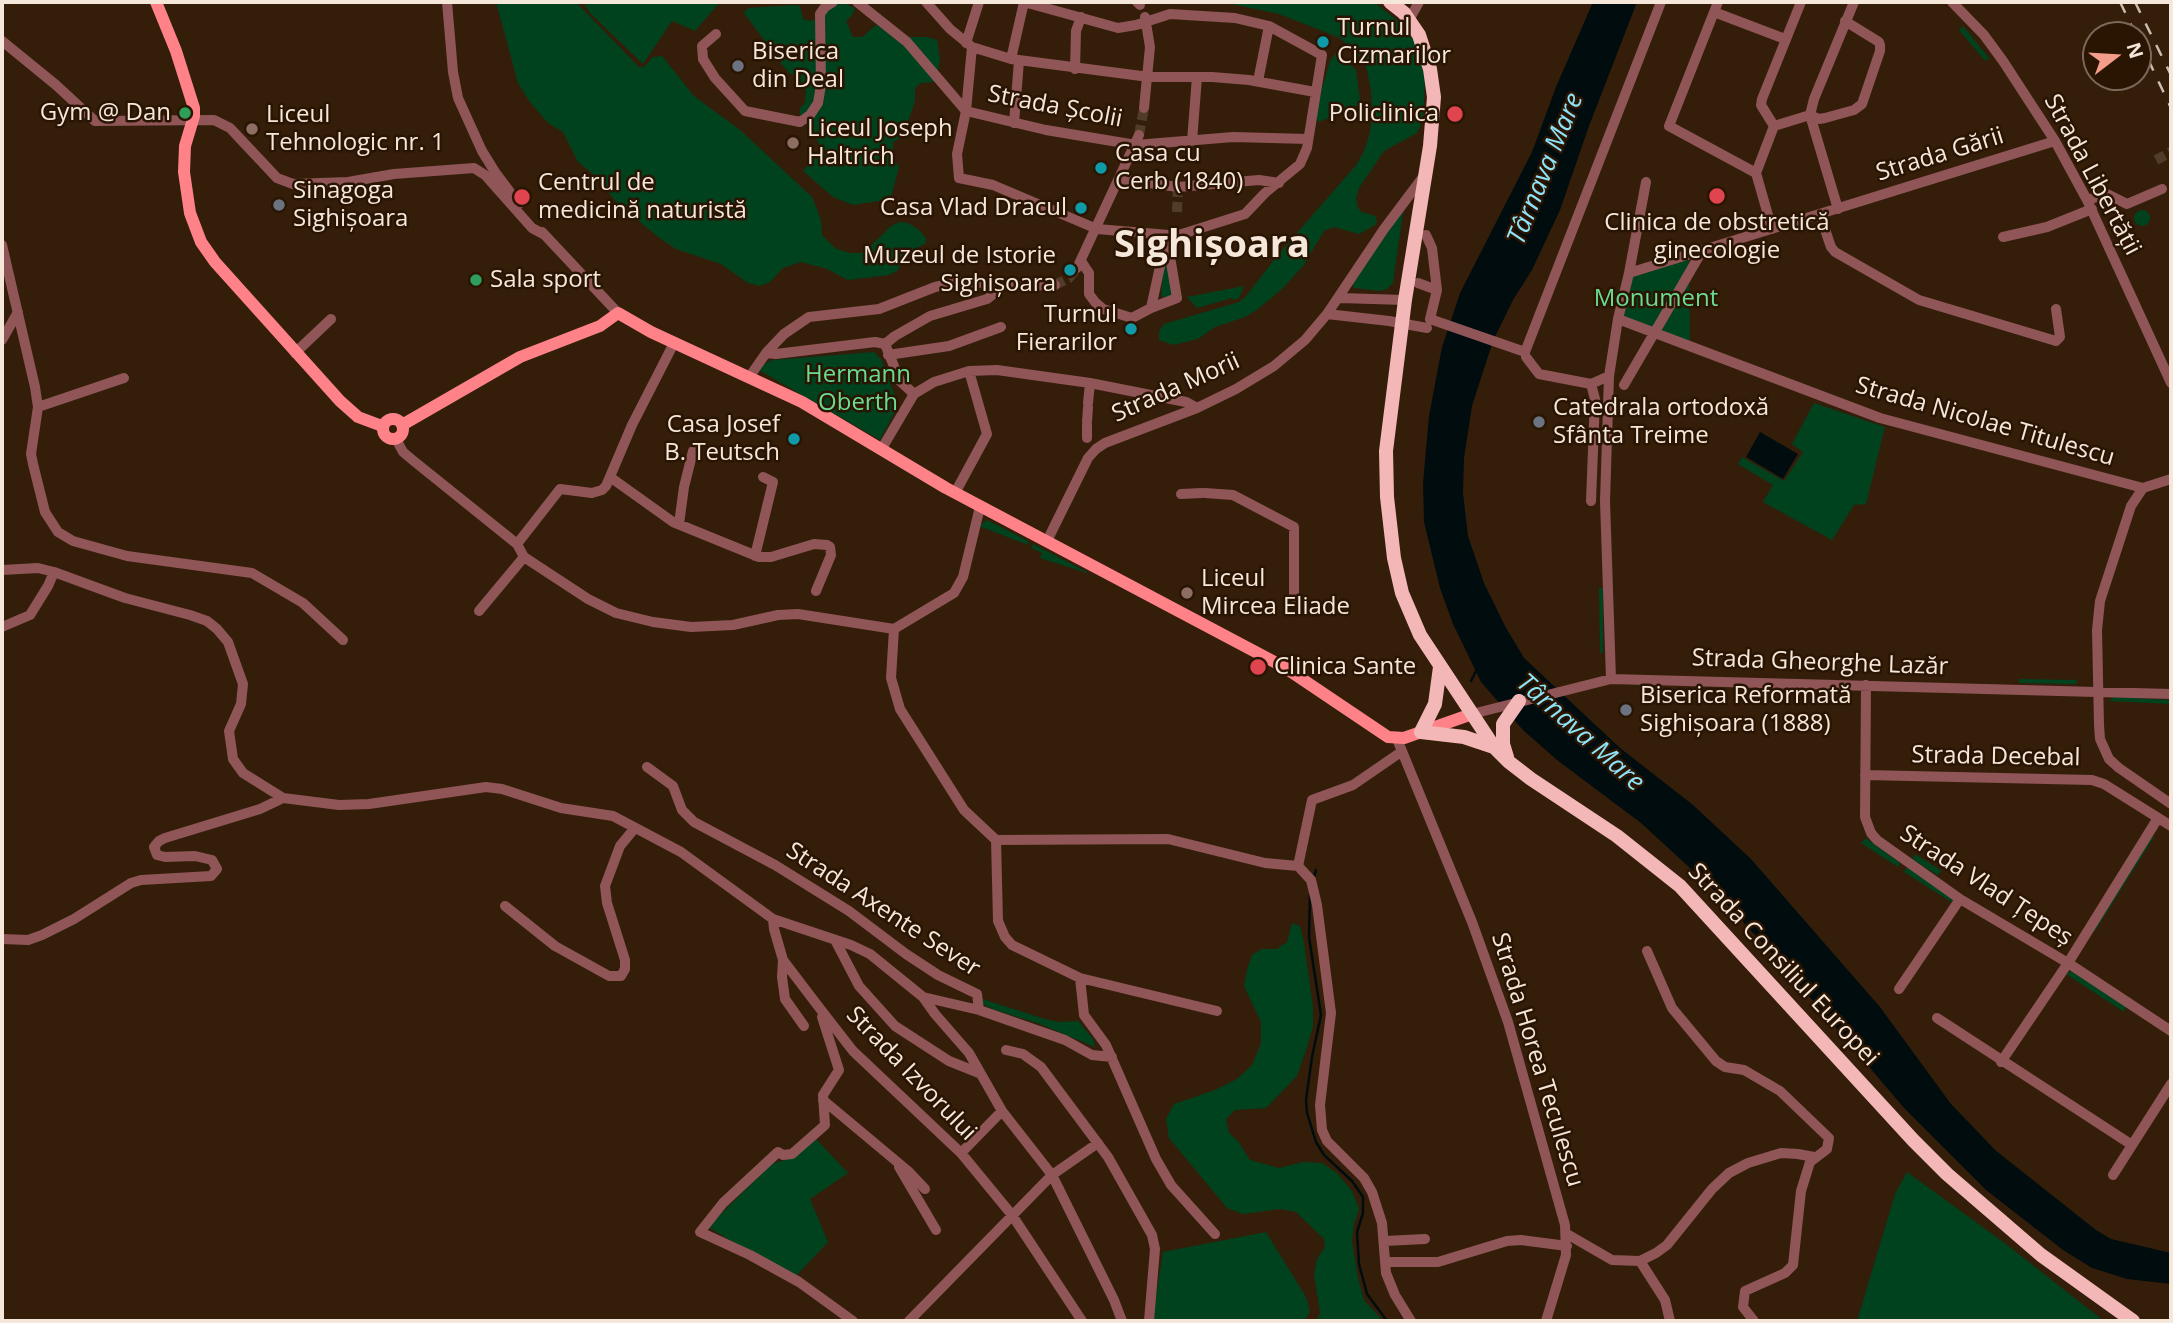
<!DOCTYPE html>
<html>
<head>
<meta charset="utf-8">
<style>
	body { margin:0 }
	#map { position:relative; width:2173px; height:1323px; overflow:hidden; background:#341e0a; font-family:"Open Sans",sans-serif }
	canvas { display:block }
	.frame { position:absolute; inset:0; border:4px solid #f6e7db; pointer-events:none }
	.north { position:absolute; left:2082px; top:21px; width:70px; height:70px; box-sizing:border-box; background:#2a1402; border:2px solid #7c6859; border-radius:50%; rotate:73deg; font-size:19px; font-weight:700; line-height:28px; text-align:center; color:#f6e7db }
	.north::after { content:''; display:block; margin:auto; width:24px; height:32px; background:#f49d8b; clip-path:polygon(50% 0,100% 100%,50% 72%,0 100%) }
</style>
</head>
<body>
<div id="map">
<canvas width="2173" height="1323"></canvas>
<div class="frame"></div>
<div class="north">N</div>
</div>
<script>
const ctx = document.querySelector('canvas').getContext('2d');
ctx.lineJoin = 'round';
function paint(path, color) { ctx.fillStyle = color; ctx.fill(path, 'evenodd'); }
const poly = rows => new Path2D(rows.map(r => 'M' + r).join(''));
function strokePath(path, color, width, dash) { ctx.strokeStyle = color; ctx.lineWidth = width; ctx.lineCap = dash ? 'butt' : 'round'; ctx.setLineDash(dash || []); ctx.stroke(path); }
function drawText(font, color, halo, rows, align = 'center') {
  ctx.font = font + ' "Open Sans",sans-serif'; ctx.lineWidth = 5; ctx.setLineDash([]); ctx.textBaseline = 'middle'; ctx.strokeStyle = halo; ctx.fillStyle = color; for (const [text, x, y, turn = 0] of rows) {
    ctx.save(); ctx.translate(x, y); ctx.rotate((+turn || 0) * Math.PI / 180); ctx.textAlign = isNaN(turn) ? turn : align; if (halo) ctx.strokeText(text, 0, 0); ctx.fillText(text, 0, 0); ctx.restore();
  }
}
paint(poly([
	[496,2,576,2,639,67,644,67,653,57,662,56,694,96,740,130,812,197,821,220,822,235,835,248,849,253,860,253,868,249,891,226,899,222,908,223,918,229,926,238,926,243,908,254,897,271,889,275,848,280,827,269,801,262,783,268,770,282,760,286,748,283,721,264,676,249,658,237,618,204,594,175,578,162,563,132,548,123,529,101,518,83],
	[583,2,720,2,695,31,672,21,643,64,590,13],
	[1198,2,1374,2,1403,25,1416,43,1425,79,1423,119,1417,133,1384,151,1359,188,1356,199,1358,208,1362,212,1375,216,1377,221,1375,225,1359,234,1334,227,1324,231,1303,266,1283,288,1258,309,1245,317,1215,327,1198,339,1173,345,1159,340,1159,331,1164,324,1239,302,1246,296,1277,256,1357,164,1364,151,1370,133,1372,114,1371,91,1367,70,1363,61,1340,38,1279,14,1222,2],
	[843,3,855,8,853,14,846,21,853,37,862,37,876,25,906,37,927,37,937,40,940,60,938,73,934,82,921,83,915,88,915,101,910,116,900,138,893,142,893,159,899,167,891,197,885,200,853,205,833,197,803,171,819,150,819,143,814,135,800,115,800,108,805,103,806,91,796,75,790,74,780,62,744,13,748,8,794,5,800,6,803,19,810,21,823,17,828,8,834,5],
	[1963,26,1989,58,1985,61,1959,30],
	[1337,52,1356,70,1360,100,1358,105,1319,122,1315,117,1321,92,1330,61],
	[1404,205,1393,283,1387,289,1380,291,1354,288,1352,284],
	'2134 218a8 8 0 1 1 16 0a8 8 0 1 1-16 0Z',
	[1689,255,1690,347,1618,319,1629,273],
	[1167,258,1173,295,1164,298,1161,295,1163,274,1164,262],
	[1244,286,1239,298,1233,300,1232,298,1197,308,1187,297],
	[874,352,881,359,897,401,897,408,880,440,759,370,762,365,772,360],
	[1814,403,1885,427,1866,504,1854,505,1832,540,1763,502,1773,485,1738,464,1742,457,1784,481,1803,452,1792,444],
	[987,520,1028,541,1028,545,979,526],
	[1033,544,1087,572,1087,573,1040,558,1042,553,1031,548],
	[1599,588,1603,588,1603,652,1600,654],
	[2019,679,2077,680,2076,684,2019,683],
	[2114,697,2171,700,2171,704,2109,701],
	[2152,836,2154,837,2095,931,2093,929],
	[1866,838,1900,863,1898,867,1861,843],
	[1915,854,1942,871,1937,875,1912,859],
	[1907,867,1954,896,1953,903,1904,872],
	[1292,923,1300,926,1304,943,1313,1007,1313,1027,1305,1053,1297,1076,1266,1108,1235,1110,1226,1119,1229,1133,1238,1141,1250,1160,1279,1168,1303,1162,1322,1163,1337,1173,1352,1191,1359,1209,1354,1224,1352,1241,1358,1278,1364,1300,1383,1321,1316,1321,1320,1313,1314,1275,1317,1259,1325,1247,1324,1239,1296,1212,1280,1209,1243,1214,1227,1208,1169,1138,1166,1119,1174,1104,1215,1090,1237,1079,1252,1065,1261,1043,1261,1022,1244,986,1247,970,1252,955,1262,949,1277,949,1287,942],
	[2072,971,2126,1006,2124,1012,2066,974],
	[979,998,1045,1019,1058,1022,1078,1021,1093,1039,1095,1047,1040,1024,995,1010,984,1005],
	[816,1139,848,1173,810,1199,828,1242,794,1278,708,1227,771,1164,795,1157],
	[1907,1172,2006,1244,2104,1321,1857,1321,1895,1194],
	[1266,1232,1306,1297,1310,1312,1304,1321,1152,1321,1163,1252]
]), '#00421e');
paint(poly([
	[1593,2,1637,2,1589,126,1560,210,1532,270,1513,300,1493,341,1472,406,1464,458,1463,493,1468,536,1484,583,1505,626,1524,658,1620,748,1693,805,1751,859,1880,1007,1951,1104,1979,1133,1995,1150,2096,1230,2111,1239,2171,1253,2171,1284,2127,1279,2092,1268,2063,1250,1986,1190,1904,1108,1785,968,1714,890,1641,823,1557,760,1523,730,1481,682,1453,624,1440,588,1424,522,1423,483,1429,416,1442,347,1460,293,1532,152,1556,87],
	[1760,432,1798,454,1783,479,1746,457]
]), '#010c0f');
strokePath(poly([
	[1471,681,1476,671],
	[1314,877,1316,870],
	[1310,894,1309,937,1321,1015,1312,1057,1306,1100,1307,1113,1316,1142,1324,1155,1352,1181,1363,1197,1363,1213,1357,1232,1359,1264,1367,1294,1387,1321]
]), '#010c0f', 2.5);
strokePath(poly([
	[1139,135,1144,108],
	[2156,160,2171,152],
	[1177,212,1178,187],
	[1055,285,1069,278,1077,268]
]), '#513c29', 10, [10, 5]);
strokePath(poly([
	[447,2,453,72,458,98,482,151,495,172,519,204],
	[857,2,907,42,966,111],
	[926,2,950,29,972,47,1011,59,1149,77,1212,77,1249,80,1315,92],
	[1137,2,1140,5],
	[1718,2,1669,126,1756,173],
	[1952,2,1984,35,2003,61,2055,141,2087,200,2171,383],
	[1714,12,1785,39],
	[1409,20,1419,2],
	[716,34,702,46,703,59,715,78,745,111,800,122,810,115,818,103,821,85,820,14,825,7,833,2],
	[2,41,56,85,95,121,214,120,230,128,277,178,293,184,348,182,394,174,474,168,485,175,532,228,545,235],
	[966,43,979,2],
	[972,47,966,111,957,154,959,178,993,185,1097,229,1169,235,1182,234,1245,214,1265,193,1300,164,1307,148,1322,55,1269,26,1235,18,1170,14,1136,25,1118,28,1024,2,1011,59],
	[1075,69,1076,31,1081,17],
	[1258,81,1269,26],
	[1144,108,1150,47,1145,17],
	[966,111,1046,130,1136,145,1233,137,1308,139],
	[1014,123,1019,61],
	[1774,126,1810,115,1819,119,1825,118,1854,110,1862,104,1880,51,1880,45,1879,42,1845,21],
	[1774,126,1761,105,1762,99,1801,2],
	[1192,141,1197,77],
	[1119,179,1178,187,1259,180,1279,183],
	[2087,200,2107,194,2127,204,2162,189],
	[1838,209,1810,115,1814,99,1854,2],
	[1820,215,1831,247,1835,252,1919,300,2056,341,2060,337,2056,309],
	[1772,229,1756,173,1774,126],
	[542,232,618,313],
	[1426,235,1432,248,1437,290,1430,319,1525,352,1661,2],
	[2003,237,2047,227,2092,209],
	[2,245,35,387,38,407,31,454,33,464,45,512,58,532,73,541,127,556,252,573,303,603,343,640],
	[1081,261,1089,273,1089,294,1095,302,1103,309,1132,318,1151,308,1162,257,1168,244,1169,235],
	[1077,268,1139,135],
	[1629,273,2055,141],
	[1418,283,1437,290],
	[1011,286,1055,285],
	[1340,298,1405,300],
	[1151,308,1177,298,1168,245],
	[1327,314,1389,321,1427,328],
	[1618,319,1880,418,2143,488],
	[2,340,18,312],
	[295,353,331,319],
	[766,353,776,354,875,342,885,344],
	[888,355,949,346,1001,327],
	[1526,357,1539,374,1591,384,1609,376],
	[750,376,766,353,784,334,809,317,879,309,935,287,958,282,985,283,999,288],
	[1591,384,1595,399,1591,501],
	[1624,385,1702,251],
	[914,394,900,381,885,344,895,336,930,316,987,299,1002,287],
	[1088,403,1090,383],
	[38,407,124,378],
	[1087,422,1088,407],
	[1087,438,1087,425],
	[396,439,403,452,415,462,517,544,524,557,588,599,616,613,653,622,691,627,733,625,778,615,798,614,894,629],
	[881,450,914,394,934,382,969,371,997,370,1090,383,1186,402,1197,408],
	[610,477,673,522,759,557,771,557,814,544,827,545,830,547,831,555,816,591],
	[2143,488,2131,506,2100,601,2097,630,2099,725,2100,739,2109,759,2119,768,2171,804],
	[2143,488,2171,479],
	[955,493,987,434,969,371],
	[1205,493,1233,495,1294,527,1294,597],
	[1181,494,1202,493],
	[679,524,684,487,693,451],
	[1047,541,1088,458,1096,449,1105,443,1197,408,1236,389,1274,366,1305,340,1327,314,1384,229,1423,177],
	[517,544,560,489,592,493,602,490,606,486,632,425,674,343],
	[755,556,773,482,763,477],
	[2,570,38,568,54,572,125,598,190,615,207,621,217,629,228,642,243,684,241,704,229,731,233,759,243,773,283,798,339,805,369,804,486,787,502,789,561,808,613,816,681,852,773,919,851,945,870,954,923,997,935,1014,969,1053,1002,1111,1052,1175,1114,1300,1122,1321],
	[479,611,524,557],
	[2,627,30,615,48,586,54,572],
	[894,629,891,678,900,709,964,810,996,840],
	[894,629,954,593,963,577,980,507],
	[1611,679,1605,501,1609,376,1618,319,1629,273,1646,182],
	[1866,685,1865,817,1871,833,1877,840,1960,899,2068,963,2171,1031],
	[1472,714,1611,679,2171,694],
	[1397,739,1472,922,1508,1022,1565,1225,1566,1255,1546,1321],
	[647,767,673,786,682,810,694,822,775,865,849,911,906,954,938,975,977,994,979,1010],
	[1865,775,2092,780,2104,784,2171,826],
	[996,840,998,921,1005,937,1012,945,1080,978,1217,1011],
	[996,840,1168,839,1265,863,1298,866],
	[1298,866,1311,880,1317,905,1331,1013,1320,1105,1322,1130,1327,1141,1364,1178,1372,1192,1382,1223,1386,1273,1395,1295,1411,1321],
	[1298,866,1312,800,1353,785,1401,752],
	[505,906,555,946,609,976,621,976,625,969,625,960,607,903,605,886,620,846,634,829],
	[773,919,774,929,783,960,818,1006,853,1051,961,1153,1012,1215,1082,1321],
	[2,939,28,940,42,935,74,919,131,883,141,880,211,876,217,869,212,860,195,856,165,857,157,855,154,847,159,841,165,838,260,809,283,798],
	[835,940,859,986,895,1026,949,1061,979,1073],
	[1647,951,1672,1008,1716,1061,1725,1067,1744,1070,1780,1091,1829,1138,1827,1149,1810,1162,1801,1191,1793,1265,1785,1273,1745,1291,1743,1307,1754,1321],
	[783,960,782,977,785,999,804,1026],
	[1080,978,1084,1015,1106,1045,1156,1159,1171,1185,1215,1234],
	[1899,989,1960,899],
	[923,997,979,1010,1065,1040,1092,1055,1112,1057],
	[822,1017,839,1070,823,1095,825,1125,792,1154,783,1155,778,1152,723,1203,700,1232,750,1255,799,1282,853,1321],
	[1937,1018,2132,1145],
	[1006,1050,1023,1054,1041,1067,1108,1157,1152,1235,1155,1249,1149,1321],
	[2001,1062,2068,963,2158,818],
	[823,1100,908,1171,925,1189],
	[961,1153,1002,1111],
	[899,1167,936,1230],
	[2113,1175,2171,1084],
	[1567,1234,1612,1260,1640,1261,1656,1253,1667,1245,1712,1189,1729,1173,1748,1163,1781,1153,1798,1154,1814,1157],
	[1385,1241,1425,1239],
	[1640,1261,1665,1300,1670,1321],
	[1385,1262,1438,1262,1507,1241,1521,1240,1567,1246],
	[909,1321,1052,1175,1098,1143]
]), '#905556', 10);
strokePath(poly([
	[156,2,176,51,194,108,194,116,185,146,184,172,190,213,201,242,215,262,340,401,358,417,382,426],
	'383 429a10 10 0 1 1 20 0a10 10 0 1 1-20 0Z',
	[402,425,520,357,600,326,618,313,651,332,802,402,946,488,1284,667,1388,737,1404,738,1472,714]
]), '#fe8288', 12);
strokePath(poly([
	[1390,2,1404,13,1419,35,1430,69,1434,97,1430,146,1405,300,1386,451,1387,497,1394,558,1402,593,1420,635,1494,747,1509,762,1531,779,1617,836,1680,886,1913,1140,1947,1174,2041,1255,2133,1321],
	[1440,667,1435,704,1421,732,1464,737,1494,747],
	[1507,757,1503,744,1503,724,1519,701]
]), '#f4b7b7', 14);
strokePath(poly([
	[2120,2,2136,35],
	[2135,2,2171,75],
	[2138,38,2171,108]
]), '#ccbcae', 2.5, [12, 12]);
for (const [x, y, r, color] of [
	[1323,42,7,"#0f9aa8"],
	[738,66,7,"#6b7280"],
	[185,113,7,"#2e9e5b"],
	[1455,114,9,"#e0444e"],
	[252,129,7,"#8d6e63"],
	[793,143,7,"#8d6e63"],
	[1101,168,7,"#0f9aa8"],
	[1717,196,9,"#e0444e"],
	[522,197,9,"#e0444e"],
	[279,205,7,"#6b7280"],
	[1081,208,7,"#0f9aa8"],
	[1070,270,7,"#0f9aa8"],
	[476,280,7,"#2e9e5b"],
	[1131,329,7,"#0f9aa8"],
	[1539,422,7,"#6b7280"],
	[794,439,7,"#0f9aa8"],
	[1187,593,7,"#8d6e63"],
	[1258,667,9,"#e0444e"],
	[1626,710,7,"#6b7280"]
]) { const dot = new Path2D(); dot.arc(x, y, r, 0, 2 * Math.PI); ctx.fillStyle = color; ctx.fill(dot); strokePath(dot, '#2a1402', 2.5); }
drawText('24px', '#f6e7db', '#2a1402', [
	["Turnul",1337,28],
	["Cizmarilor",1337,56],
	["Biserica",752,52],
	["din Deal",752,80],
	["Gym @ Dan",171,113,"right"],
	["Policlinica",1439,114,"right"],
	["Liceul",266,115],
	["Tehnologic nr. 1",266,143],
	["Liceul Joseph",807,129],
	["Haltrich",807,157],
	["Casa cu",1115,154],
	["Cerb (1840)",1115,182],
	["Centrul de",538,183],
	["medicină naturistă",538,211],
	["Sinagoga",293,191],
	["Sighișoara",293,219],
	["Casa Vlad Dracul",1067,208,"right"],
	["Clinica de obstretică",1717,223,"center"],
	["ginecologie",1717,251,"center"],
	["Muzeul de Istorie",1056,256,"right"],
	["Sighișoara",1056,284,"right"],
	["Sala sport",490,280],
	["Turnul",1117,315,"right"],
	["Fierarilor",1117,343,"right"],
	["Catedrala ortodoxă",1553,408],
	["Sfânta Treime",1553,436],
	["Casa Josef",780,425,"right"],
	["B. Teutsch",780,453,"right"],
	["Liceul",1201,579],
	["Mircea Eliade",1201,607],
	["Clinica Sante",1274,667],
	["Biserica Reformată",1640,696],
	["Sighișoara (1888)",1640,724]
], 'left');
drawText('24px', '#f6e7db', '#2a1402', [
	["Strada Școlii",1055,107,11],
	["Strada Gării",1940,155,-17],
	["Strada Libertății",2092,175,62],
	["Strada Morii",1176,388,-24],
	["Strada Nicolae Titulescu",1985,422,16],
	["Strada Gheorghe Lazăr",1820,663,2],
	["Strada Decebal",1996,757,1],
	["Strada Vlad Țepeș",1986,886,33],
	["Strada Axente Sever",883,910,33],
	["Strada Consiliul Europei",1783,965,47],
	["Strada Horea Teculescu",1537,1060,73],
	["Strada Izvorului",911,1074,46]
]);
drawText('24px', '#6bdb91', '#2a1402', [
	["Monument",1656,299],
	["Hermann",858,375],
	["Oberth",858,403]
]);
drawText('italic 26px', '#8ee4f9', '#2a1402', [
	["Târnava Mare",1546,169,-68],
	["Târnava Mare",1580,733,42]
]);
drawText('bold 38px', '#f6e7db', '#2a1402', [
	["Sighișoara",1212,246]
]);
</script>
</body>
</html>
